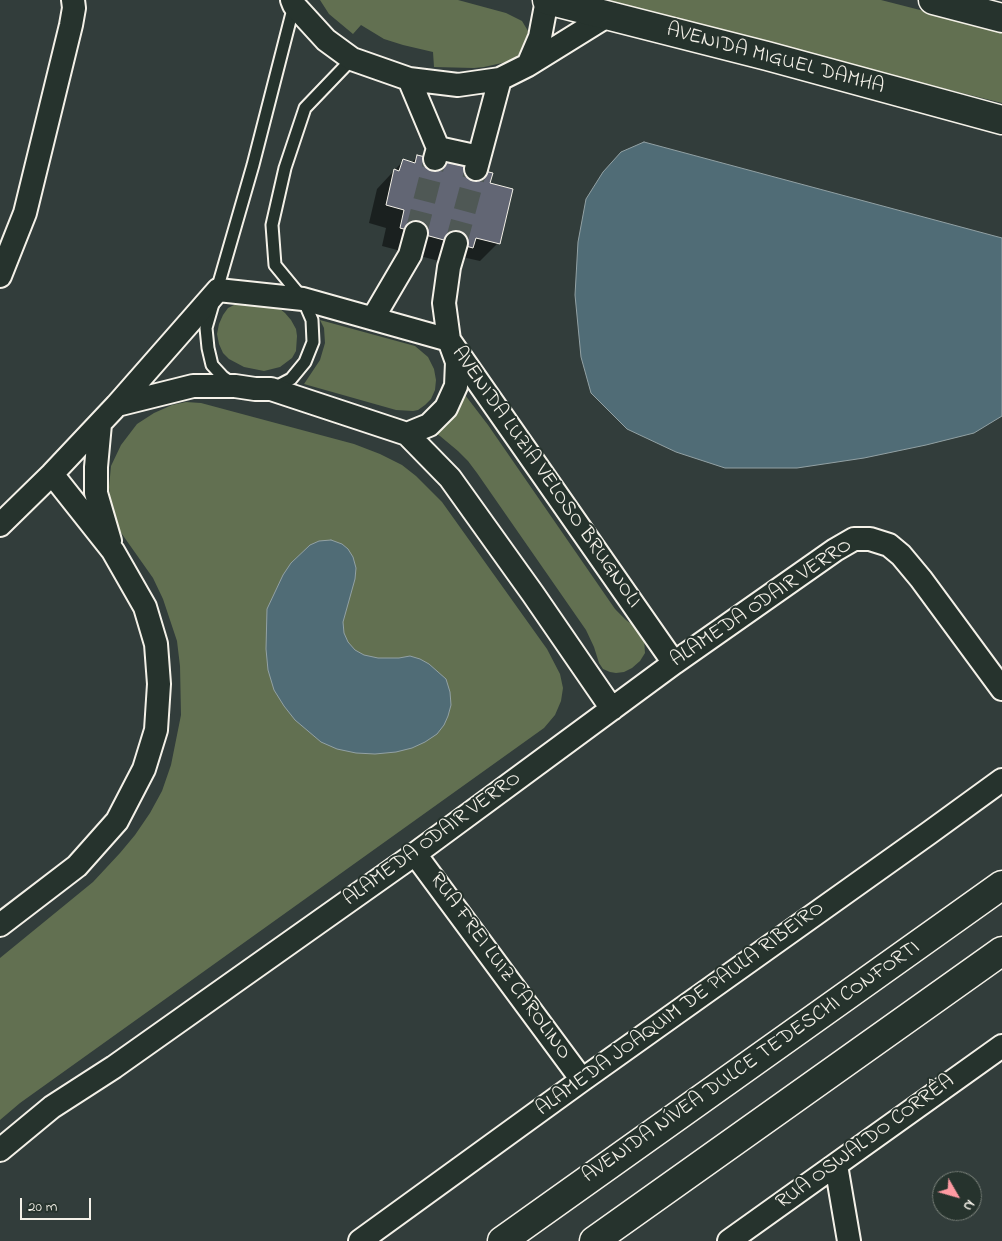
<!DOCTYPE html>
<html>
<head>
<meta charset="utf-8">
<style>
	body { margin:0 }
	#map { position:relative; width:1002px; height:1241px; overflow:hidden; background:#323d3b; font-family:"Indie Flower",sans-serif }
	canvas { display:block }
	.north { position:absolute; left:932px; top:1171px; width:50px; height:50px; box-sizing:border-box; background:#26332d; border:1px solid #787f78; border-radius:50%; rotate:128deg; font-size:14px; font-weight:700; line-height:20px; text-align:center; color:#f4f1e8 }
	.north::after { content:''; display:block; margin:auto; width:18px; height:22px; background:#ff9aa2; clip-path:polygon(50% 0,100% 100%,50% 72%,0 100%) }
	.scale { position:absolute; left:20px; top:1198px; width:71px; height:22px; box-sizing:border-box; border:2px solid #f4f1e8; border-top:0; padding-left:6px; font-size:15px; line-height:18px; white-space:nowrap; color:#f4f1e8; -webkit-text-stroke:4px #26332d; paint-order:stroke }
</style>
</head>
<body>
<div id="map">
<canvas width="1002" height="1241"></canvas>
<div class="north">N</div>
<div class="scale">20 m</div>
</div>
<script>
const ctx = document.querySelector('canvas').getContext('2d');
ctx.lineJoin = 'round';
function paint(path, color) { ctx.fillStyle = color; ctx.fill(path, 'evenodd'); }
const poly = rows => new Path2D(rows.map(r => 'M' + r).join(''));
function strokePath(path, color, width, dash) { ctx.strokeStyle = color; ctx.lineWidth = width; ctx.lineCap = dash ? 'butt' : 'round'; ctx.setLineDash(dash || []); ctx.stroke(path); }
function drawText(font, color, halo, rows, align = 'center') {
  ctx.font = font + ' "Indie Flower",sans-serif'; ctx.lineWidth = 4; ctx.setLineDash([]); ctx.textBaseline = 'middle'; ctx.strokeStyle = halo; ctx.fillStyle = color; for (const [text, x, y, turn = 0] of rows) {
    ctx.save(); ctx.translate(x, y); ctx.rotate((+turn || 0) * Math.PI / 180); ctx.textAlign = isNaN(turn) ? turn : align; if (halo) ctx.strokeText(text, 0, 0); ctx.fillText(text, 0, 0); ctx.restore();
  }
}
paint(poly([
	[320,0,458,0,506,13,522,21,528,31,526,43,522,52,511,61,484,67,474,68,434,67,433,52,403,45,384,39,361,25,353,34,329,14],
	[589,0,881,0,1002,31,1002,103],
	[244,300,270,304,279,308,285,313,291,320,296,329,297,336,296,351,292,358,280,367,264,371,244,367,229,359,223,353,219,344,217,334,219,324,223,315,228,308],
	[320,320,415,346,428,357,434,369,436,380,435,390,431,399,425,405,418,410,413,411,396,410,304,384,320,360,325,343,324,328],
	[462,391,488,425,615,609,626,620,637,628,644,639,645,653,640,661,632,668,624,672,616,673,610,672,603,669,599,663,594,647,586,630,477,473,468,461,458,451,440,436,432,431],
	[186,402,201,403,354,444,380,454,402,465,416,476,442,502,547,649,560,674,563,688,561,701,555,715,544,728,20,1103,0,1120,0,958,93,882,120,853,135,835,150,813,162,791,171,765,181,715,180,666,177,641,163,599,153,578,117,527,111,509,109,487,111,466,121,445,137,424,154,413,172,405]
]), '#627051');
const water = poly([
	[644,142,1002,238,1002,416,974,433,926,445,864,458,797,468,725,468,676,452,627,429,591,393,581,357,575,295,578,242,586,199,603,172,621,152,644,142],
	[331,540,342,544,348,549,353,557,356,568,355,579,343,622,344,633,348,642,355,650,364,655,378,658,399,658,410,656,420,659,429,664,446,679,450,692,451,705,448,716,444,725,437,734,425,742,412,748,396,752,375,754,356,753,337,749,321,742,295,720,284,706,274,690,268,670,266,649,267,609,283,575,291,563,310,545,319,541,331,540]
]);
paint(water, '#506c76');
strokePath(water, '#92a1a4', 1);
paint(poly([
	[418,156,489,184,498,243,480,261,462,257,454,265,382,246,386,228,369,223,377,189,403,161,411,163]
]), '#0007');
const building = poly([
	[417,155,493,173,490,183,513,189,500,244,476,238,473,248,400,228,404,210,386,205,394,169,399,171,403,159,415,163,417,155]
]);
paint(building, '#626674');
strokePath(building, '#f4f1e8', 1);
strokePath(poly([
	[416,233,435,159],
	[456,243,476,169]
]), '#4f5855', 22, [22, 11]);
const service = poly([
	[233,384,223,377,212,365,208,348,206,328,253,165,294,5],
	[272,389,291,379,305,362,313,342,312,320,303,299,275,265,272,225,285,168,305,108,352,59]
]);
const minor = poly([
	[292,0,294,5,326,40,352,59,409,79,458,85,500,79,528,65,607,16],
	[528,65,540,37,547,0],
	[409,79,438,148,435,159],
	[438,148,479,157],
	[476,169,500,79],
	[0,276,25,213,71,25,74,8,73,0],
	[373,318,410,255,416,233],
	[117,405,193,386,235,386,255,389,271,389,407,434,450,478,533,594,612,709],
	[100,424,96,467,96,493,110,541],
	[407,434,429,425,446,408,456,386,457,362,449,340,444,303,449,267,456,243],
	[0,525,52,474,117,405,218,290,303,299,449,340,674,663],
	[415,854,582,1080],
	[0,925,77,866,117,821,144,769,156,730,159,684,156,644,145,607,113,551,52,474],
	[0,1150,52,1107,114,1067,415,854,674,663,835,550,854,539,870,539,889,545,901,555,921,579,1002,689],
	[836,1165,849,1241],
	[360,1241,582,1080,929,833,1002,780],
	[729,1241,1002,1046]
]);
const secondary = poly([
	[502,1241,1002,885],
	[594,1241,1002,951]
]);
const primary = poly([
	[547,0,767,56,1002,120],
	[933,0,1002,18]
]);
strokePath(service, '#f4f1e8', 15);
strokePath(minor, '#f4f1e8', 26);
strokePath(secondary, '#f4f1e8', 31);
strokePath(primary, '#f4f1e8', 31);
strokePath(service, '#26332d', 11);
strokePath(minor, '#26332d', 22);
strokePath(secondary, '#26332d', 28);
strokePath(primary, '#26332d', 28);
drawText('21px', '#f4f1e8', '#26332d', [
	["AVENIDA MIGUEL DAMHA",775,60,15],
	["AVENIDA LUZIA VELOSO BRUGNOLI",545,478,55],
	["ALAMEDA ODAIR VERRO",762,604,-34],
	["ALAMEDA ODAIR VERRO",433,840,-36],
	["RUA FREI LUIZ CAROLINO",499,967,54],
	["ALAMEDA JOAQUIM DE PAULA RIBEIRO",681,1010,-36],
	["AVENIDA NÍVEA DULCE TEDESCHI CONFORTI",752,1063,-35],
	["RUA OSWALDO CORRÊA",866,1143,-36]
]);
</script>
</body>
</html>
